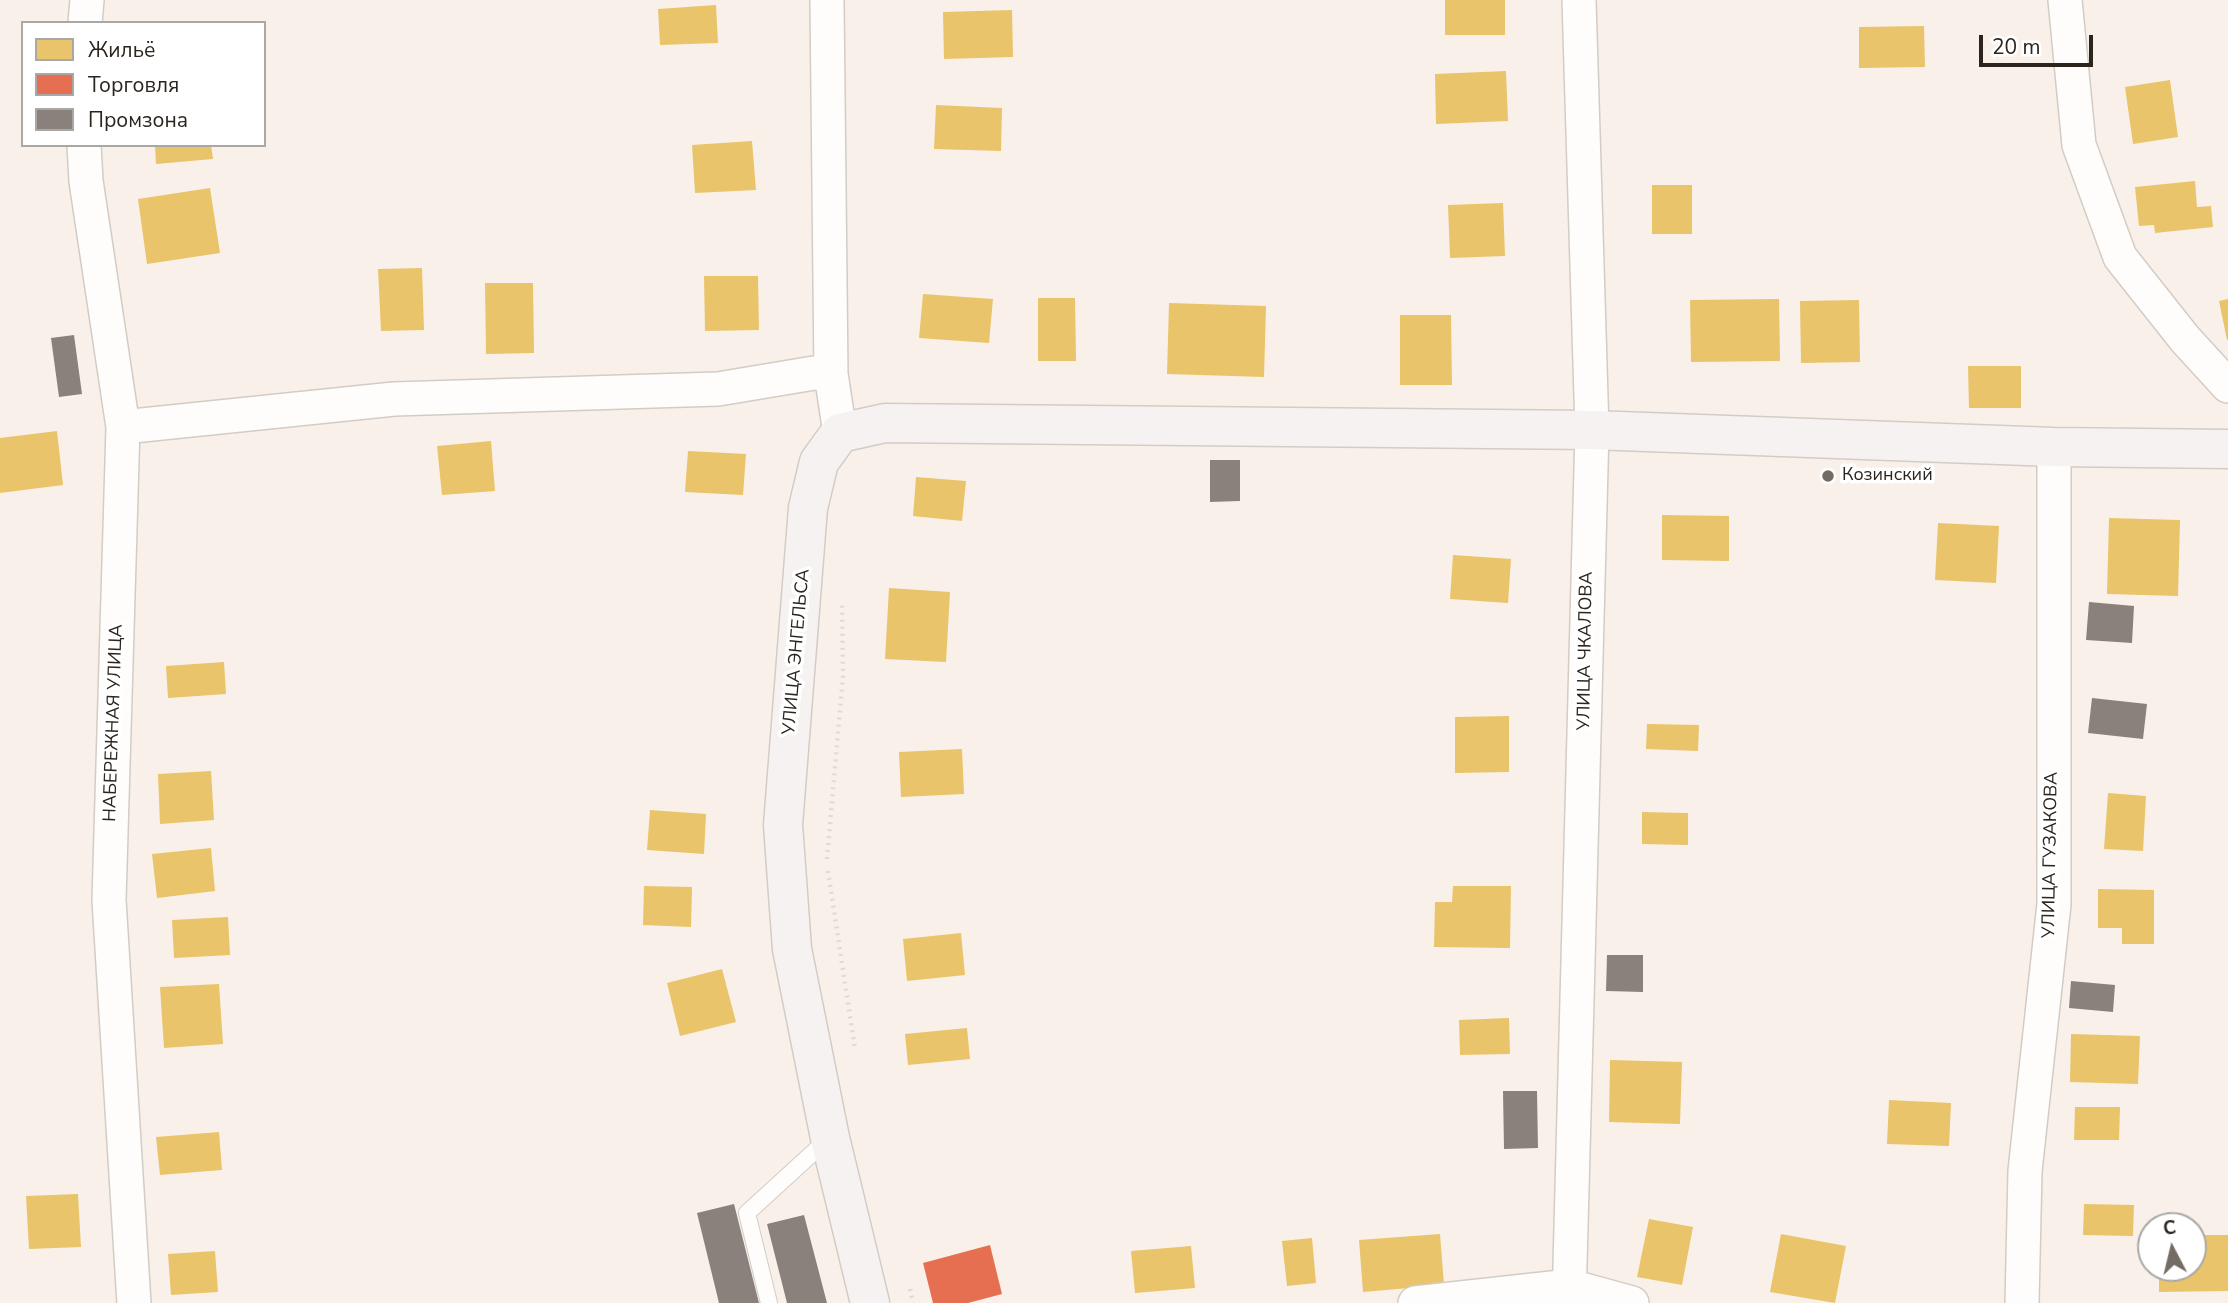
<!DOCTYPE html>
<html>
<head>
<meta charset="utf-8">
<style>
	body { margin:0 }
	#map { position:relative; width:2228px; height:1303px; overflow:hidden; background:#f9f1e9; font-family:"Nunito Sans",sans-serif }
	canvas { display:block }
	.legend { position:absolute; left:21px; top:21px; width:245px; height:126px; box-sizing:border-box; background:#fff; border:2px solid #aaa8a5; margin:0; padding:9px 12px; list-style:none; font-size:21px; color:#2b251e }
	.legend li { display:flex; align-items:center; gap:14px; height:35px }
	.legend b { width:35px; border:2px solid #aaa8a5 }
	.north { position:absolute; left:2137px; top:1212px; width:70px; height:70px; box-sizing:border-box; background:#fff; border:2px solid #aaa8a5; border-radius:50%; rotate:353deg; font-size:19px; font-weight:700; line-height:28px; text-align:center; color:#2b251e }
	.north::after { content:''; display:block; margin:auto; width:24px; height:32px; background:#736c65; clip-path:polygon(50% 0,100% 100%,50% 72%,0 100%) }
	.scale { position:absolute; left:1979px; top:35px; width:114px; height:32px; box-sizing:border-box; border:4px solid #2b251e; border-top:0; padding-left:9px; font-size:21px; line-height:24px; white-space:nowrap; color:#2b251e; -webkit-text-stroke:5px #fff; paint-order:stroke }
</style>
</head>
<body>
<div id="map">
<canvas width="2228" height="1303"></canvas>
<ul class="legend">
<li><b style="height:19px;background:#e9c46a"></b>Жильё</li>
<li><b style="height:19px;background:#e76f51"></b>Торговля</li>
<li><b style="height:19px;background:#8a817c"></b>Промзона</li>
</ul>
<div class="north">С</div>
<div class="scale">20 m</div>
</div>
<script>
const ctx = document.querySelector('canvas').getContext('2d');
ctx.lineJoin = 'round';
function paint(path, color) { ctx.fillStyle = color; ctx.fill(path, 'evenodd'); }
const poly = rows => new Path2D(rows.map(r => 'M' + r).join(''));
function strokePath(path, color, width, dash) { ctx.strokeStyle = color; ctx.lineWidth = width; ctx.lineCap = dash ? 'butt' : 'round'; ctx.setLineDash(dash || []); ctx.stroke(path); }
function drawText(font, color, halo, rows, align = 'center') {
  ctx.font = font + ' "Nunito Sans",sans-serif'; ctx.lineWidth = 7; ctx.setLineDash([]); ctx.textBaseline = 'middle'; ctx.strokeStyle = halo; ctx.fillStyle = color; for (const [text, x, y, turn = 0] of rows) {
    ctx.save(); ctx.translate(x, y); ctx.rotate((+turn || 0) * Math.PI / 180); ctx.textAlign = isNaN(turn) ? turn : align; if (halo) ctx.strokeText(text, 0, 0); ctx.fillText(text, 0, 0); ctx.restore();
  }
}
paint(poly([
	[1445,0,1505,0,1505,35,1445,35],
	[716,5,718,43,660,45,658,9],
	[1012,10,1013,57,944,59,943,12],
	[1924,26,1925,67,1859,68,1859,27],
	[1506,71,1508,121,1436,124,1435,74],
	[2170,80,2178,137,2133,144,2125,87],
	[936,105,1002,108,1001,151,934,149],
	[752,141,756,190,695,193,692,145],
	[155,145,211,145,213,159,156,164],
	[2195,181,2197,207,2211,206,2213,227,2155,233,2154,225,2139,226,2135,187],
	[1652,185,1692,185,1692,234,1652,234],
	[210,188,220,253,147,264,138,199],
	[1503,203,1505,256,1450,258,1448,205],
	[422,268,424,330,381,331,378,269],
	[704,276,758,276,759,330,705,331],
	[485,283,533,283,534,353,486,354],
	[923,294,993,299,989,343,919,338],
	[1038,298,1075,298,1076,361,1038,361],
	[1779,299,1780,361,1691,362,1690,300],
	[2228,299,2228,340,2227,340,2219,301],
	[1859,300,1860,362,1801,363,1800,301],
	[1169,303,1266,306,1264,377,1167,374],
	[1400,315,1451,315,1452,385,1400,385],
	[1968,366,2021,366,2021,408,1969,408],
	[57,431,63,485,0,493,0,438],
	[491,441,495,491,442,495,437,446],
	[688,451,746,454,743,495,685,492],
	[916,477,966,481,962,521,913,516],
	[1662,515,1729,516,1729,561,1662,560],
	[2109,518,2180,520,2178,596,2107,594],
	[1938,523,1999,526,1996,583,1935,580],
	[1453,555,1511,559,1508,603,1450,599],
	[889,588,950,592,946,662,885,659],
	[224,662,226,694,168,698,166,666],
	[1509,716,1509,772,1455,773,1455,717],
	[1647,724,1699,725,1698,751,1646,749],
	[962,749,964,794,901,797,899,752],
	[211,771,214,820,160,824,158,774],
	[2108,793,2146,796,2143,851,2104,849],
	[650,810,706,814,704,854,647,850],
	[1642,812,1688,813,1688,845,1642,844],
	[211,848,215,891,157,898,152,854],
	[644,886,692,887,691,927,643,925],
	[1453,886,1511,886,1510,948,1434,947,1435,902,1452,902],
	[2098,889,2154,890,2154,944,2122,944,2122,928,2098,928],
	[228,917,230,955,174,958,172,920],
	[961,933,965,975,907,981,903,939],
	[722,969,736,1022,680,1036,667,983],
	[219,984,223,1044,164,1048,160,987],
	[1509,1018,1510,1054,1460,1055,1459,1020],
	[967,1028,970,1059,908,1065,905,1034],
	[2071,1034,2140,1036,2138,1084,2070,1082],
	[1610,1060,1682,1062,1680,1124,1609,1122],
	[1889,1100,1951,1103,1949,1146,1887,1144],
	[2075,1107,2120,1107,2119,1140,2074,1140],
	[219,1132,222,1170,160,1175,156,1137],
	[78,1194,81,1247,29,1249,26,1196],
	[2084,1204,2134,1205,2133,1236,2083,1235],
	[1649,1219,1693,1227,1682,1285,1637,1277],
	[1440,1234,1444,1285,1363,1292,1359,1240],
	[1781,1234,1846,1246,1835,1303,1770,1292],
	[2193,1235,2228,1235,2228,1291,2159,1292,2159,1268,2193,1268],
	[1312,1238,1316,1283,1287,1286,1282,1241],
	[1191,1246,1195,1288,1135,1293,1131,1251],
	[215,1251,218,1292,171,1295,168,1254]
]), '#e9c46a');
paint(poly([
	[990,1245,1002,1294,968,1303,933,1303,923,1263]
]), '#e76f51');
paint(poly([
	[74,335,82,394,59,397,51,338],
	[1210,460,1240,460,1240,501,1210,502],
	[2089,602,2134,606,2132,643,2086,640],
	[2092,698,2147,704,2143,739,2088,733],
	[1607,955,1643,955,1643,992,1606,991],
	[2071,981,2115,985,2113,1012,2069,1008],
	[1503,1091,1537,1091,1538,1148,1504,1149],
	[734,1204,759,1303,719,1303,697,1213],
	[804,1215,827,1303,787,1303,767,1224]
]), '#8a817c');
const lane = poly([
	[769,1303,747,1213,828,1139]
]);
const street = poly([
	[827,0,831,374,840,433],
	[2065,0,2079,145,2120,257,2185,339,2228,386],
	[85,23,87,0],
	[84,145,86,181,123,427,109,900,134,1303],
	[123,427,394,399,718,389,814,373,831,374],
	[1415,1303,1570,1286,1632,1303],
	[1569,1303,1592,430,1579,0],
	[2022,1303,2025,1171,2054,904,2054,447]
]);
const secondary = poly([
	[870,1303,830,1138,792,949,783,825,808,508,819,462,840,433,885,423,1592,430,2054,447,2228,449]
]);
strokePath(lane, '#d2ccc5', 18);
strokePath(street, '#d2ccc5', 36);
strokePath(secondary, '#d2ccc5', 41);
strokePath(poly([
	[827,859,843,675,842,605],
	[828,871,855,1049],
	[910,1289,913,1303]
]), '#dddbd8', 4.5, [2, 5]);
strokePath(lane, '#fefdfc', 16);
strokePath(street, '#fefdfc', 33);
strokePath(secondary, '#f6f2f2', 38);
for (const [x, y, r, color] of [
	[1828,476,7,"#736c65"]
]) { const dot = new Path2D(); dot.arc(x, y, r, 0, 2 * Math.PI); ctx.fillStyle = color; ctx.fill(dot); strokePath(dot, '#fff', 2.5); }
drawText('18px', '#2b251e', '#fff', [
	["Козинский",1842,476]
], 'left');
drawText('18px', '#2b251e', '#fff', [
	["УЛИЦА ЧКАЛОВА",1586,651,-89],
	["УЛИЦА ЭНГЕЛЬСА",797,652,-85],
	["НАБЕРЕЖНАЯ УЛИЦА",114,723,-88],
	["УЛИЦА ГУЗАКОВА",2051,855,-89]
]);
</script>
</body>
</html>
